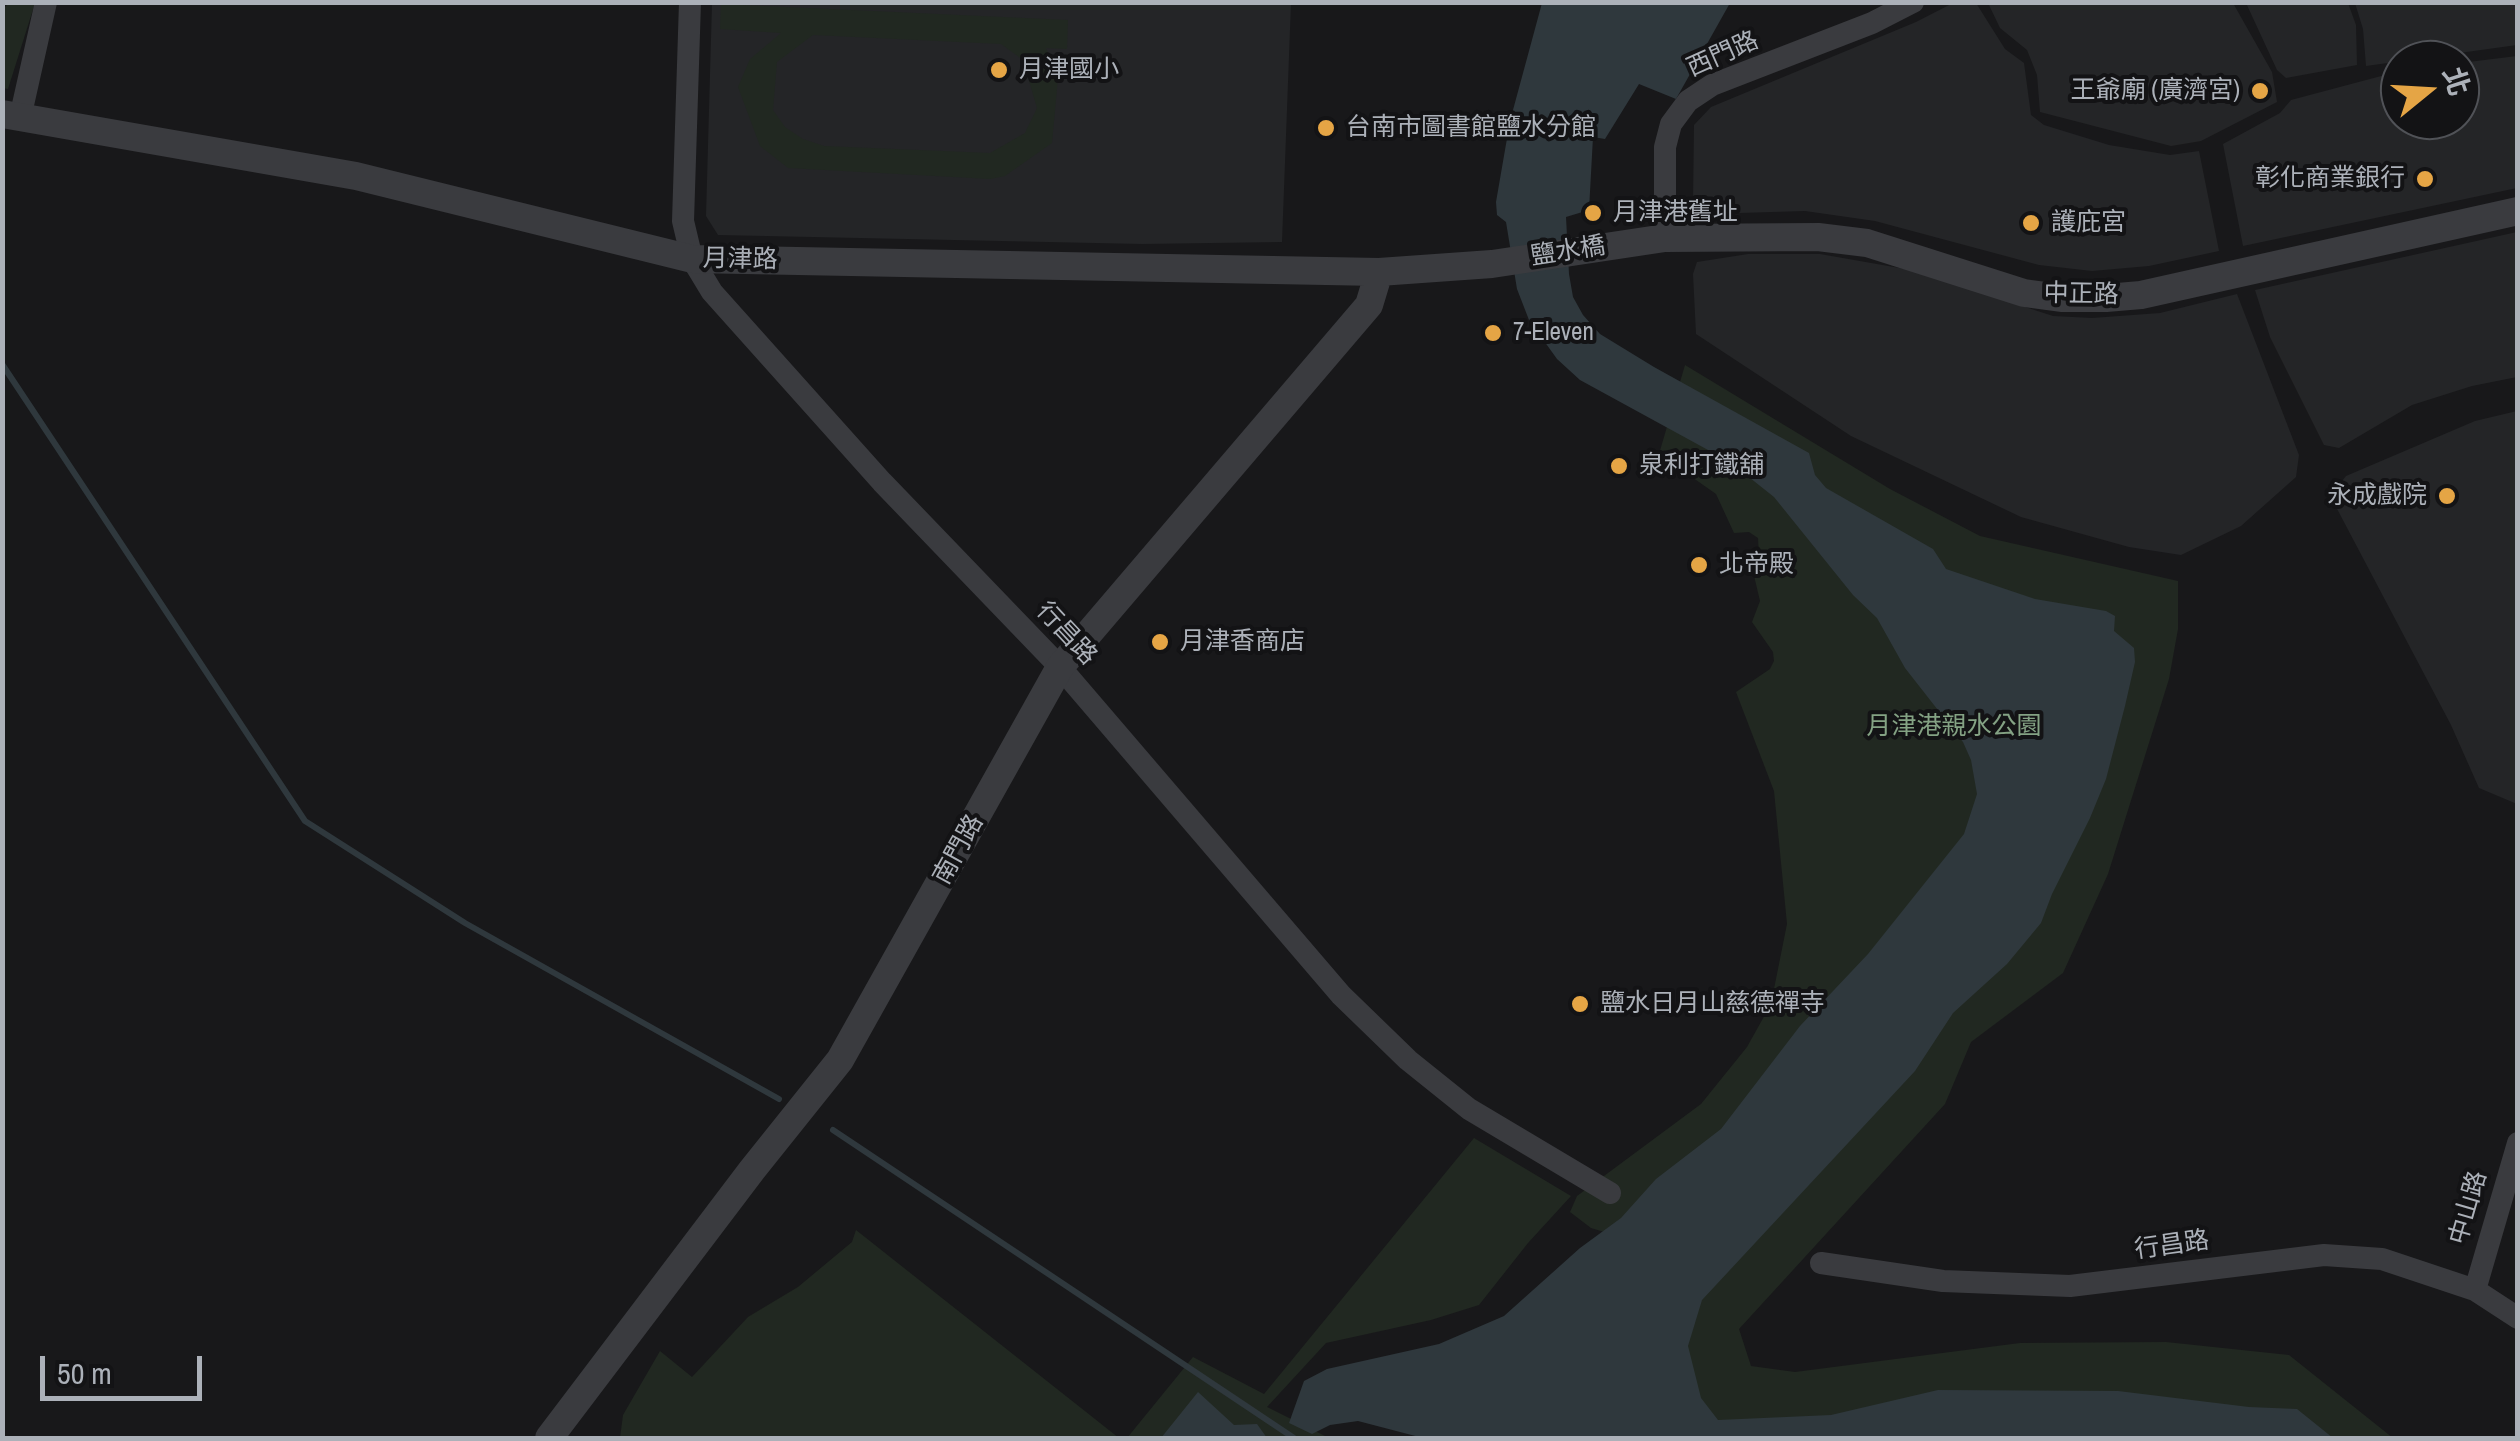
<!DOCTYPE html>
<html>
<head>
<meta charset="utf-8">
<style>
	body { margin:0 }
	#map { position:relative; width:2520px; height:1441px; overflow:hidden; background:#18181a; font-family:"Archivo Narrow","Noto Sans TC",sans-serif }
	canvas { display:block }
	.frame { position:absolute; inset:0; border:5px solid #acb1b9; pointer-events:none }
	.north { position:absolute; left:2380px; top:40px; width:100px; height:100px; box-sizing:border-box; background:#131315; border:2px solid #505257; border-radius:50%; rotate:72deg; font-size:28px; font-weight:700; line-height:40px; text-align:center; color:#acb1b9 }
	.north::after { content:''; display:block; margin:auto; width:35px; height:45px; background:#e5a545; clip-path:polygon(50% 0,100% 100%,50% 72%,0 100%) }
	.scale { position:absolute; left:40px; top:1356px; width:162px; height:45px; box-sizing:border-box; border:5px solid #acb1b9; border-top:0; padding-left:12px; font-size:30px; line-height:35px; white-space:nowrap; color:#acb1b9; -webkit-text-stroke:8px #131315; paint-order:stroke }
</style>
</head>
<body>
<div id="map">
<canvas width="2520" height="1441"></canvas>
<div class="frame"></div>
<div class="north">北</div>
<div class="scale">50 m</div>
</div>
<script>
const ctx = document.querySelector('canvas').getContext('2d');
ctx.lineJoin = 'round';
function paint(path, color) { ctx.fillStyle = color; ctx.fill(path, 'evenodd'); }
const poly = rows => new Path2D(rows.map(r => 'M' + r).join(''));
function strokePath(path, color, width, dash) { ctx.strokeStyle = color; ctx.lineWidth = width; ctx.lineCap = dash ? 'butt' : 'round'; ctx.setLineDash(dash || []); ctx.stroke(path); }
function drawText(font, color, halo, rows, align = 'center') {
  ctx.font = font + ' "Archivo Narrow","Noto Sans TC",sans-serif'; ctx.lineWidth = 8; ctx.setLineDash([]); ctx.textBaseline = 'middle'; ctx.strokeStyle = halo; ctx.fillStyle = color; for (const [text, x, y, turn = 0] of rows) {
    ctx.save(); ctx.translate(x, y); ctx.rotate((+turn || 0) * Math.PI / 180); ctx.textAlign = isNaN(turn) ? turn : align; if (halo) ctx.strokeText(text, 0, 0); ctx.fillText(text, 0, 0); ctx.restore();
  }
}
paint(poly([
	[712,3,1291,3,1282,242,1142,244,718,235,706,216],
	[1953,3,1976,3,2005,49,2024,63,2031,115,2044,125,2109,145,2170,155,2199,151,2219,251,2149,266,2092,271,2039,265,1875,221,1805,211,1707,214,1693,203,1694,125,1711,107,1916,22],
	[1988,3,2233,3,2272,72,2277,102,2201,141,2171,146,2040,112,2037,75,2027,50,2000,28],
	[2246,3,2348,3,2356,25,2357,65,2286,78,2277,70],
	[2355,3,2517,3,2517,45,2366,66,2363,29],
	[2517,56,2517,188,2243,246,2223,144,2280,113,2291,100,2400,71,2400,120,2460,120,2460,63],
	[2517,232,2517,377,2472,386,2412,405,2339,448,2324,445,2270,337,2255,290],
	[1748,254,1820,254,1911,270,2053,316,2092,318,2160,313,2237,294,2299,455,2296,477,2241,526,2181,555,2129,547,2021,517,1851,436,1696,334,1693,274,1697,262],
	[2517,411,2518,411,2517,804,2479,788,2451,725,2335,505,2335,490,2346,476,2475,421]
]), '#242527');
paint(poly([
	[9,3,35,3,8,89,3,88,2,10],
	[721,4,1068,20,1067,49,1046,48,1058,78,1052,143,1005,176,990,179,788,168,760,146,738,87,750,59,781,33,720,29],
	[813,35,1001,44,1023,60,1037,108,1025,133,990,153,824,146,803,139,785,127,773,110,777,62],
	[1685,365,1890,489,1980,536,2178,581,2178,629,2169,679,2108,874,2063,973,1971,1042,1945,1104,1739,1329,1751,1366,1795,1372,2020,1343,2166,1342,2289,1355,2393,1438,1716,1438,1677,1355,1716,1266,1591,1228,1570,1212,1577,1196,1701,1104,1747,1047,1771,1004,1787,924,1774,791,1736,692,1770,669,1774,661,1773,652,1752,622,1760,601,1751,563,1759,557,1758,538,1749,532,1734,533,1716,494,1659,454],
	[1474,1138,1571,1196,1528,1243,1479,1305,1431,1320,1326,1343,1267,1407,1329,1438,1127,1438,1193,1357,1264,1394],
	[856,1230,1119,1438,620,1438,623,1415,660,1351,692,1377,748,1317,798,1287,852,1242]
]), '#212821');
paint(poly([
	[1542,3,1730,3,1676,99,1639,84,1605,139,1593,137,1589,210,1566,217,1569,274,1573,297,1583,315,1600,334,1654,367,1809,453,1815,475,1826,488,1933,549,1946,569,2035,599,2106,611,2115,616,2114,631,2134,648,2135,662,2125,706,2106,779,2090,818,2052,894,2041,923,2007,964,1953,1013,1915,1071,1702,1300,1688,1346,1701,1398,1718,1420,1831,1415,1938,1390,2118,1391,2249,1407,2297,1409,2333,1438,1423,1438,1358,1421,1330,1425,1312,1434,1289,1423,1304,1381,1327,1369,1439,1344,1504,1316,1580,1248,1621,1218,1656,1179,1721,1129,1800,1026,1868,954,1964,834,1977,794,1971,760,1963,742,1905,668,1877,618,1853,595,1774,497,1730,462,1580,380,1557,359,1529,320,1517,289,1506,222,1497,215,1496,202,1510,121],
	[1198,1392,1234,1425,1257,1424,1267,1438,1161,1438]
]), '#2f383d');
strokePath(poly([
	[2,364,305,821,465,923,779,1099],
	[833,1130,1294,1438]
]), '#2f383d', 6);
strokePath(poly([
	[690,2,683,221,692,259,712,292,882,482,1060,667,1341,995,1408,1060,1469,1109,1610,1193],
	[20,118,46,2],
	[1665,238,1665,147,1671,124,1688,101,1712,85,1872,23,1913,2],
	[1821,1263,1943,1281,2070,1286,2324,1255,2382,1259,2475,1290,2518,1318],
	[2475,1290,2518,1143]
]), '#3a3b3f', 22);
strokePath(poly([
	[2,114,356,176,692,259,1379,272,1492,264,1665,238,1818,237,1867,243,2024,293,2061,298,2106,298,2141,295,2518,211],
	[549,1438,752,1170,840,1060,1060,667,1369,305,1379,272]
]), '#3a3b3f', 28);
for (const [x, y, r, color] of [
	[999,70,10,"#e5a545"],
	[2260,91,10,"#e5a545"],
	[1326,128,10,"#e5a545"],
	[2425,179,10,"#e5a545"],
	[1593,213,10,"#e5a545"],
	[2031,223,10,"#e5a545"],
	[1493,333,10,"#e5a545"],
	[1619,466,10,"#e5a545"],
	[2447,496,10,"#e5a545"],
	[1699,565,10,"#e5a545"],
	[1160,642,10,"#e5a545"],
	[1580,1004,10,"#e5a545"]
]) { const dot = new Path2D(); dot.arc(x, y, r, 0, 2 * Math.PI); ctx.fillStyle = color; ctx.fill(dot); strokePath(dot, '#131315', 4); }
drawText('25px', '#acb1b9', '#131315', [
	["西門路",1723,55,-24],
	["鹽水橋",1568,252,-9],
	["月津路",740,260,1],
	["中正路",2081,295,1],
	["行昌路",1066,634,47],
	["南門路",959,850,-61],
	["中山路",2469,1208,-74],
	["行昌路",2172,1246,-8]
]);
drawText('25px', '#acb1b9', '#131315', [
	["月津國小",1019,70],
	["王爺廟 (廣濟宮)",2240,91,"right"],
	["台南市圖書館鹽水分館",1346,128],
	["彰化商業銀行",2405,179,"right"],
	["月津港舊址",1613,213],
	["護庇宮",2051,223],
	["7-Eleven",1513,333],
	["泉利打鐵舖",1639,466],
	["永成戲院",2427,496,"right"],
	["北帝殿",1719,565],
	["月津香商店",1180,642],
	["鹽水日月山慈德禪寺",1600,1004]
], 'left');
drawText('25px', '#84a284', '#131315', [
	["月津港親水公園",1954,727]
]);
</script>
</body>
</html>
